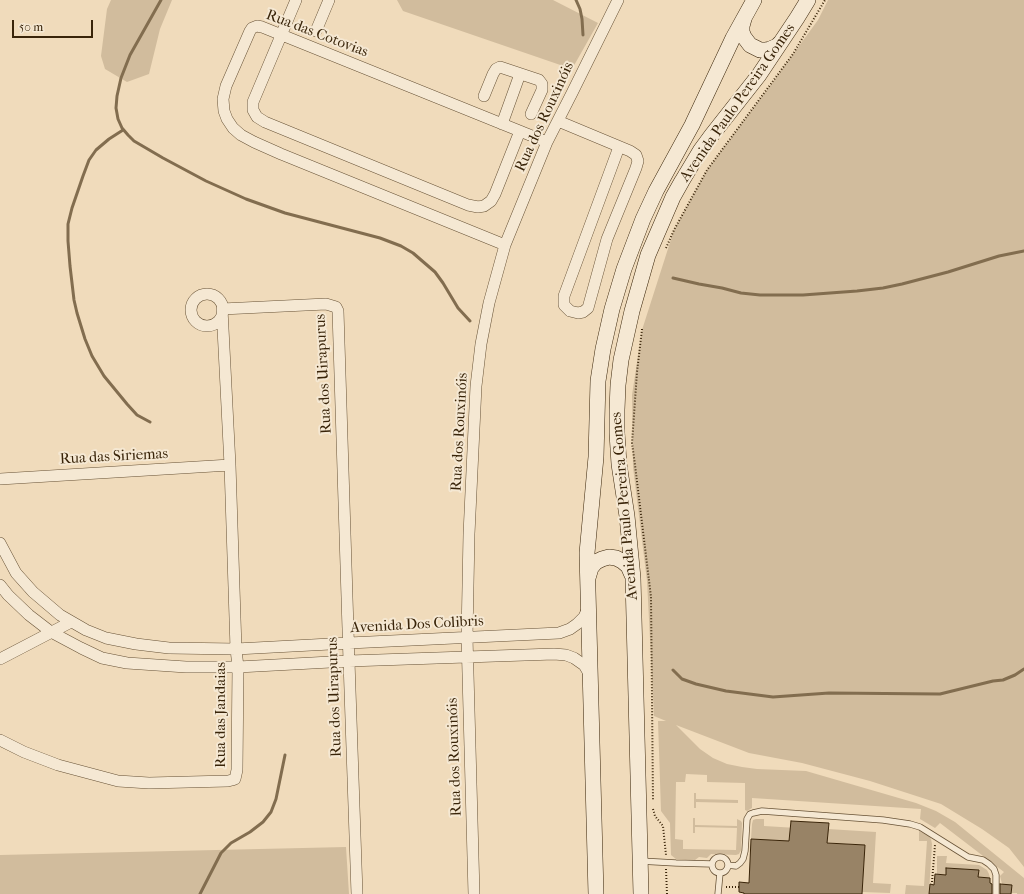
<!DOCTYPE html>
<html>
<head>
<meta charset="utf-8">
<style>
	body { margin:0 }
	#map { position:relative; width:1024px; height:894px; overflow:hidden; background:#f0dbbb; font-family:"IM FELL French Canon",serif }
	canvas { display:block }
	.scale { position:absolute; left:12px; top:20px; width:81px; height:18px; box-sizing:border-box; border:2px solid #392409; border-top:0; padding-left:5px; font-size:12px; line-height:14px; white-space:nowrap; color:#392409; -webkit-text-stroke:3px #f5e8d3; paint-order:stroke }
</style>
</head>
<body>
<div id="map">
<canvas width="1024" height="894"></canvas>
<div class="scale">50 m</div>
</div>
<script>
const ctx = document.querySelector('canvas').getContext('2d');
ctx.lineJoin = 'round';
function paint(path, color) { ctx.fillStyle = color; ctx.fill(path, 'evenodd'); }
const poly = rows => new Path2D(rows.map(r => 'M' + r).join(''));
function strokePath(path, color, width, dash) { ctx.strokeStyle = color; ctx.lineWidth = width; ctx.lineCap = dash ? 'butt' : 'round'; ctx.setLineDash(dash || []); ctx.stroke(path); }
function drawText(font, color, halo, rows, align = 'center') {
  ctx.font = font + ' "IM FELL French Canon",serif'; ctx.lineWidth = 4; ctx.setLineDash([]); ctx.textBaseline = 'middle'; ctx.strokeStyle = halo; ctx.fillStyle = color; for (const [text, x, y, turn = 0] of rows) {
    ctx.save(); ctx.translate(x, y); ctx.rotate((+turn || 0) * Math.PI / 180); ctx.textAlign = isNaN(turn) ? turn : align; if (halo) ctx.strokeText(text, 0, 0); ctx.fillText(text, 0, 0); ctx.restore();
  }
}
paint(poly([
	[111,0,172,0,160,29,149,74,127,82,105,69,101,56,107,9],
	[397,0,553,0,598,23,572,69,403,11],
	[828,0,1024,0,1024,867,1009,848,982,829,941,804,870,781,802,763,749,753,676,725,700,749,713,758,727,764,742,767,757,769,806,771,916,803,936,811,955,822,1024,878,1024,894,1017,894,1017,893,1011,893,1002,884,1000,876,1004,872,940,823,935,828,920,819,921,809,752,798,752,808,747,811,745,810,745,783,707,782,707,775,686,774,685,782,676,782,675,839,683,840,683,849,736,850,737,828,695,827,695,833,693,833,693,818,695,818,695,825,737,826,737,819,741,821,742,823,741,850,739,854,736,855,711,854,707,858,699,857,695,860,676,859,671,855,670,823,661,811,658,721,666,721,654,716,647,581,633,467,632,395,642,330,674,230,707,170,766,91,818,20],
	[694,793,696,793,696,799,738,800,738,803,696,802,696,808,694,808],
	[756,819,764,819,764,826,797,828,797,842,751,839,752,824,753,820],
	[828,829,876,832,873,883,891,884,890,893,862,892,865,845,819,842],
	[919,831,929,836,931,839,932,844,929,892,934,894,905,894,906,885,924,886,927,841,919,841],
	[346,847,349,894,0,894,0,855],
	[937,856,947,856,946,863,979,865,987,870,989,874,990,878,978,877,978,870,946,868,946,875,937,874]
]), '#d1bc9d');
strokePath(poly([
	[161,0,130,55,121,78,117,96,116,108,118,119,122,128,128,135,134,141,163,158,206,181,246,199,285,213,380,238,401,246,413,253,435,272,443,283,458,308,470,321],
	[576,0,580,9,582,19,583,35],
	[123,130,109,139,96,150,89,160,83,176,72,208,68,224,68,241,70,266,74,300,77,313,85,339,92,356,104,376,127,404,137,415,150,422],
	[673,278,699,284,722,288,741,293,760,295,803,295,857,291,883,288,902,284,948,272,999,256,1024,251],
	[673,670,682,679,696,684,726,691,773,697,829,693,940,694,993,681,1003,680,1015,675,1024,669],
	[200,894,221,853,231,843,250,832,263,822,271,812,276,799,285,755]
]), '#826d4f', 3);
const building = poly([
	[791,821,829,823,827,843,865,845,862,894,744,894,744,893,739,892,739,882,749,883,751,839,789,841,791,821],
	[946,868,979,870,978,877,990,878,990,883,992,884,992,894,929,894,930,884,934,885,935,874,946,875,946,868],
	[1000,884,1012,885,1011,894,1000,894,1000,884]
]);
paint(building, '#988366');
strokePath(building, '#392409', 1);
const service = poly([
	'712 865a8 8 0 1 1 16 0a8 8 0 1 1-16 0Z',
	[640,861,676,863,712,864],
	[728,865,736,866,740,863,743,859,745,851,747,819,750,814,753,813,762,811,883,820,910,824,920,827,968,857,983,860,989,864,994,869,996,875,996,894],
	[718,894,720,873]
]);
const minor = poly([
	[296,0,253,102,253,110,257,117,265,122,468,205,478,207,484,206,491,201,495,194,520,131],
	[316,31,329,0],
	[484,96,493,74,496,69,500,67,539,80,542,84,542,90,531,114],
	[558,121,630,151,636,155,638,161,636,168,607,239,588,308,583,312,578,313,570,311,564,305,564,296,619,147],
	[502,124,520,74],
	[505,245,281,154,254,142,241,135,233,128,227,119,224,111,223,99,226,86,250,31,252,28,257,26,262,27,547,142],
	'191 310a16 16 0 1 1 32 0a16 16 0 1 1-32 0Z',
	[0,479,230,465],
	[0,543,16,573,33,592,60,615,86,630,106,638,136,644,169,648,236,649,349,643,559,633,570,629,577,624,584,617,588,608],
	[0,585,8,595,29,615,51,632,81,648,102,658,127,663,186,667,238,667,349,661,554,654,566,655,574,658,584,665,590,675],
	[0,659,71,622],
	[0,740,24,752,58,765,118,781,149,783,228,781,232,780,235,779,237,770,238,667,236,649,230,465,222,309,326,304,336,307,338,311,349,661,357,894],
	[474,894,467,637,469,534,476,386,481,344,489,303,505,245,547,142,572,93,618,0]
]);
const secondary = poly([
	[744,19,742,26,742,32,744,37,750,45,760,50,765,50,770,49,777,46,781,42],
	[588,578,591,568,596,562,602,559,609,557,616,558,622,561,628,566,632,575],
	[596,894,587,553,596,457,598,381,603,349,612,309,624,269,643,219,656,191,692,125,733,38,754,0],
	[641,894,633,578,627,516,619,464,617,433,617,410,618,385,621,360,632,311,648,255,673,197,682,181,700,151,711,136,759,75,797,18,808,0]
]);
strokePath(service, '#675236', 7);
strokePath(minor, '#675236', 12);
strokePath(secondary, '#392409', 16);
strokePath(poly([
	[666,248,674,230,707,170,793,54,825,0],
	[642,329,637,372,632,443,635,465,651,597,653,800],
	[653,809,655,816,663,826,666,855],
	[666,869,667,894],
	[932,882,935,845],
	[726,887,739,887]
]), '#392409', 2, [1, 2]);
strokePath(service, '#f5e8d3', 5.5);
strokePath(minor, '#f5e8d3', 11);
strokePath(secondary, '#f5e8d3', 15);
drawText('15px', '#392409', '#f5e8d3', [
	["Rua das Cotovias",317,34,21],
	["Avenida Paulo Pereira Gomes",738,103,-55],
	["Rua dos Rouxinóis",545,117,-65],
	["Rua dos Uirapurus",324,374,-93],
	["Rua dos Rouxinóis",460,432,-87],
	["Rua das Siriemas",114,457,-3],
	["Avenida Paulo Pereira Gomes",625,506,-95],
	["Avenida Dos Colibris",417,625,-3],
	["Rua dos Uirapurus",335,697,-92],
	["Rua das Jandaias",221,715,-90],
	["Rua dos Rouxinóis",455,757,-92]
]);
</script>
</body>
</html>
